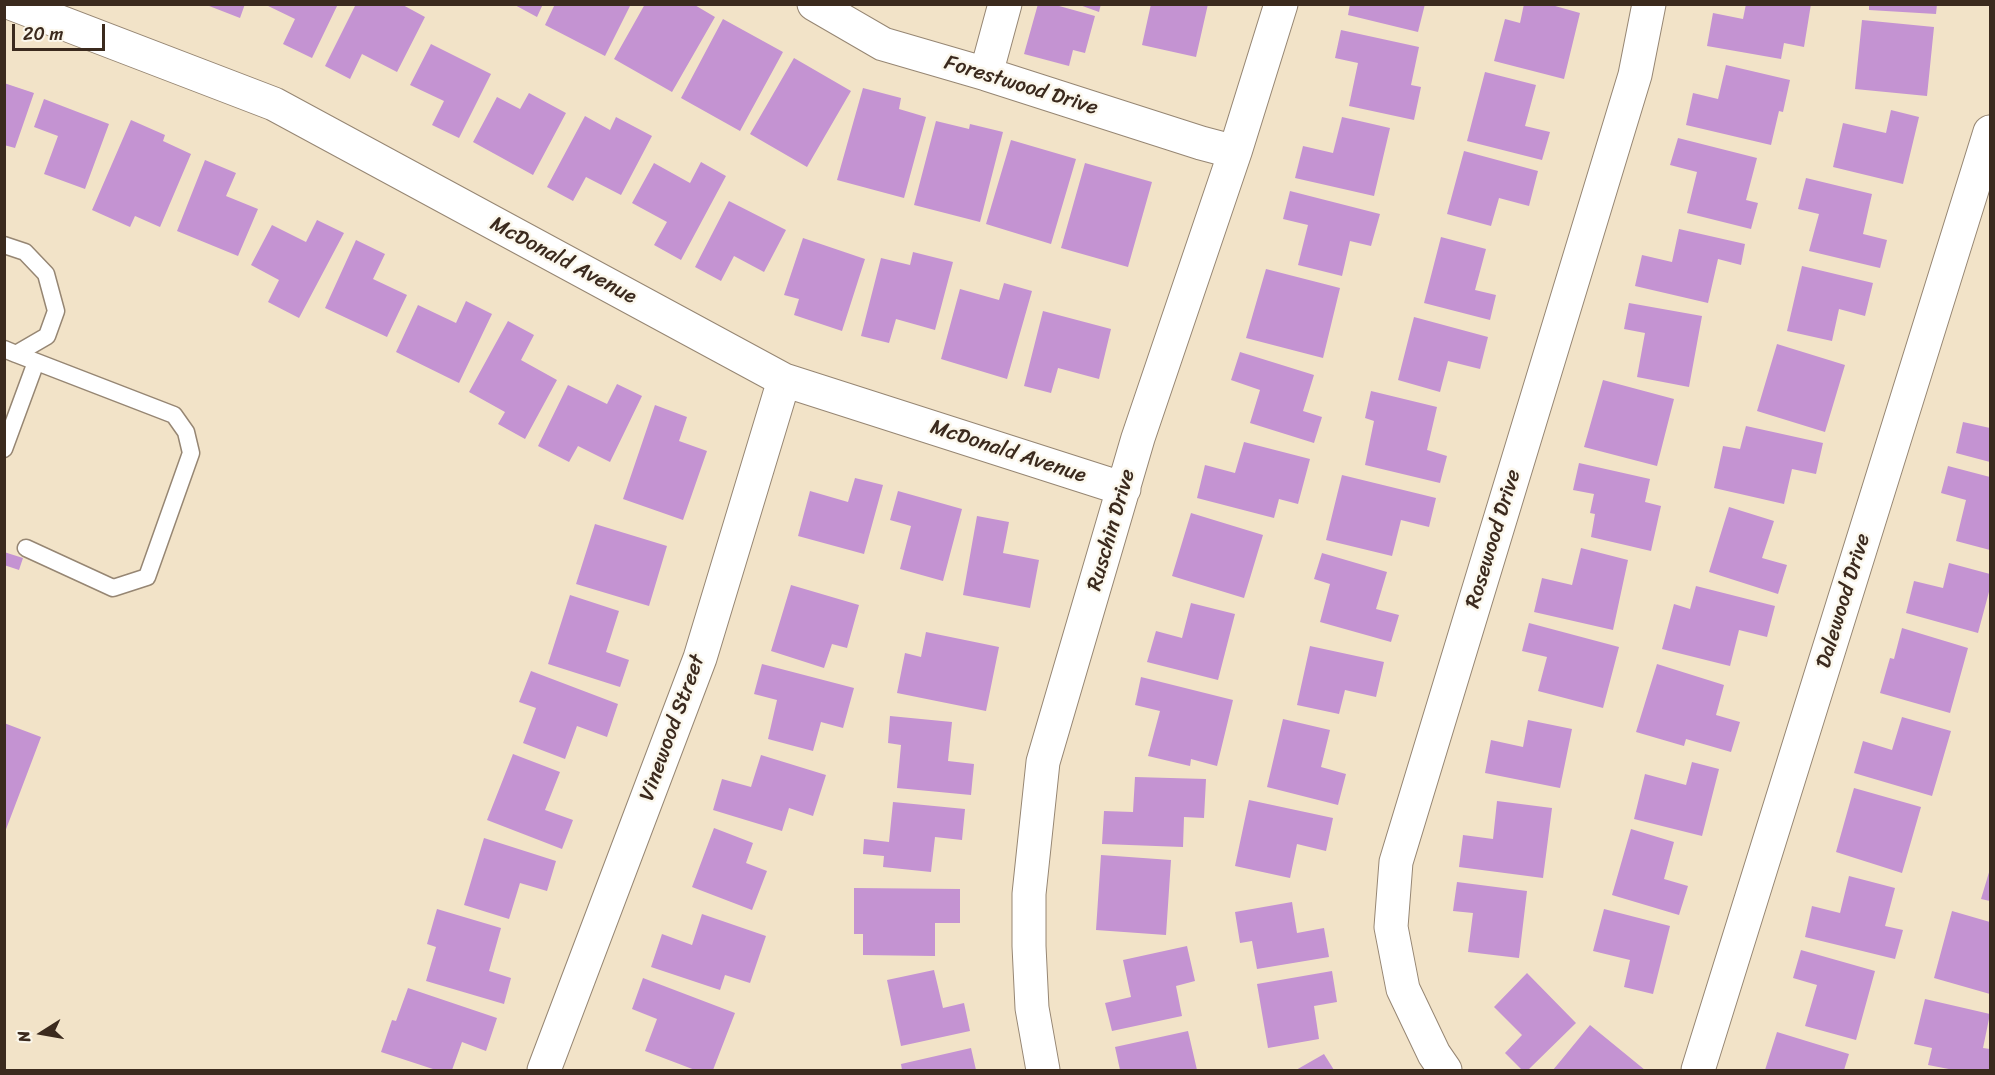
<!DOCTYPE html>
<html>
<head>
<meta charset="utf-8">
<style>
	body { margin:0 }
	#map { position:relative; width:1995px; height:1075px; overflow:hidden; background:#f2e3c8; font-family:Sriracha,sans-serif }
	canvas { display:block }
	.frame { position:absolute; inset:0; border:6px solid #3b2a1e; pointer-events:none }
	.north { position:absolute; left:12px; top:1003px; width:60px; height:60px; -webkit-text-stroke:4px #fbf7ec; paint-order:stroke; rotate:259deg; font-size:16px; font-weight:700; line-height:24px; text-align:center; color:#3b2a1e }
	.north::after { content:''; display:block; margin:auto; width:21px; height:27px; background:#3b2a1e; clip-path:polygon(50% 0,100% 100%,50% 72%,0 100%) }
	.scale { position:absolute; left:12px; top:24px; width:93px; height:27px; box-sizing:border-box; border:3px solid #3b2a1e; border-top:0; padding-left:8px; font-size:18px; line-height:21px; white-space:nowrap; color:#3b2a1e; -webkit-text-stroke:4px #fbf7ec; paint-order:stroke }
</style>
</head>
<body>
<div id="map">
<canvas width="1995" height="1075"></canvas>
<div class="frame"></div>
<div class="north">N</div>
<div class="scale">20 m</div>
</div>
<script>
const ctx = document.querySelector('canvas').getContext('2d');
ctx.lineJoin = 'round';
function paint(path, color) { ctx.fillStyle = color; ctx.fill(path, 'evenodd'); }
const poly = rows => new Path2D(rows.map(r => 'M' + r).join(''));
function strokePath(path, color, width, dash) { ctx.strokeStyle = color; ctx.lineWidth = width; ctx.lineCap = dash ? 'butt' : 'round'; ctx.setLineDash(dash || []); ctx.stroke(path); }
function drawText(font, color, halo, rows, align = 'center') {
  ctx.font = font + ' Sriracha,sans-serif'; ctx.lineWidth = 5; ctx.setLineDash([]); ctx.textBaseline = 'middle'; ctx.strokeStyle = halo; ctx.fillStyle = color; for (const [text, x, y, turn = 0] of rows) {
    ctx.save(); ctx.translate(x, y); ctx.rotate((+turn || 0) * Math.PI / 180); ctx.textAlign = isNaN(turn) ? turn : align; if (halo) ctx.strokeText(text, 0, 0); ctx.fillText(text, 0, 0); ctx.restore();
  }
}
paint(poly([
	[204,4,245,4,240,18],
	[264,4,338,4,312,58,283,44,295,19],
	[356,4,401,4,425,17,397,72,362,54,350,79,325,66],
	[513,4,543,4,537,17],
	[555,4,631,4,605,56,545,25],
	[645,4,693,4,715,17,672,92,614,59],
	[1038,4,1052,4,1095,16,1085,53,1073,50,1069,66,1024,54],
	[1077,4,1101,4,1099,12],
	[1151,4,1208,4,1196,57,1142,45],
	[1350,4,1425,4,1418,32,1348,15],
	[1524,4,1548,4,1580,13,1564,79,1494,61,1505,19,1520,23],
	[1746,4,1811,4,1804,47,1784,43,1781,59,1707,46,1713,13,1743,19],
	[1869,4,1937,4,1936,14,1869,10],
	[723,19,783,52,740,131,681,98],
	[1862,20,1934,27,1927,96,1855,89],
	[1341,30,1419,47,1411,85,1421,87,1414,120,1349,106,1358,63,1335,58],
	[431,44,491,74,459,138,432,125,444,101,410,85],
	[794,58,851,91,807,167,750,134],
	[1726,65,1790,80,1783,112,1779,111,1771,145,1686,125,1693,93,1718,99],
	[1485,72,1536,85,1525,126,1550,132,1542,160,1467,141],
	[4,83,34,93,15,148,4,145],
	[863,88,901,98,899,109,926,117,904,198,837,180],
	[529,93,566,113,533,175,473,142,497,97,520,109],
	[44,99,109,124,85,189,44,174,58,136,34,127],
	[1891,110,1919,117,1903,184,1833,167,1843,123,1886,133],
	[585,116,610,130,616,117,652,136,621,195,586,177,573,201,547,187],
	[1342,117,1390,128,1374,196,1295,178,1303,146,1333,153],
	[131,120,165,135,163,141,191,154,160,227,135,216,130,227,92,210],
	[936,121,969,129,970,124,1003,132,980,222,914,205],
	[1678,138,1757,158,1746,200,1758,203,1751,229,1687,213,1697,172,1670,165],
	[1011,140,1076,159,1051,244,986,224],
	[1464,151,1538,171,1529,206,1499,198,1491,226,1447,214],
	[205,160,236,173,226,196,258,209,238,256,177,231],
	[701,162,726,176,681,260,654,245,667,222,632,203,654,163,690,183],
	[1085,163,1152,182,1128,267,1061,248],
	[1806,178,1872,194,1863,234,1887,240,1880,268,1809,251,1819,214,1798,209],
	[1290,191,1380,214,1371,246,1350,241,1342,276,1298,265,1308,225,1283,219],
	[729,201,786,230,764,272,734,256,721,281,695,267],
	[317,220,344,233,299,318,268,302,279,280,251,265,272,225,306,242],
	[1679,229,1745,244,1741,265,1718,259,1708,303,1635,286,1642,255,1672,262],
	[1441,237,1486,249,1475,290,1496,295,1490,320,1424,303],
	[803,238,865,259,842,331,794,315,799,299,784,295],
	[356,240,385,254,373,279,407,295,387,337,325,308],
	[913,252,953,262,935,330,896,319,889,343,861,336,881,258,910,265],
	[1802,266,1873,283,1865,316,1839,309,1832,341,1787,331],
	[1266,269,1340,288,1323,358,1246,338],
	[1004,283,1032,291,1007,379,941,359,960,289,999,300],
	[466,301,492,314,459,383,396,352,418,305,456,323],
	[1629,303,1702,316,1689,387,1637,377,1645,333,1624,329],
	[1043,311,1111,329,1099,379,1058,368,1051,393,1024,386],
	[1414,317,1488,337,1480,369,1448,361,1440,392,1398,380],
	[508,321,534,335,521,360,557,380,525,439,498,424,505,412,469,392],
	[1777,344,1845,365,1825,432,1757,411],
	[1240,352,1314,375,1303,411,1322,417,1314,443,1250,423,1260,390,1231,380],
	[1603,380,1674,399,1657,466,1584,447],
	[617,384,642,396,610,462,578,446,569,462,538,446,568,385,607,404],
	[1371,391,1437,407,1427,450,1447,456,1440,483,1365,465,1374,421,1365,418],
	[655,405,687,417,679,441,707,451,683,520,623,499],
	[1963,422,1990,428,1990,462,1956,453],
	[1746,426,1823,443,1816,474,1792,469,1784,504,1714,488,1723,446,1740,449],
	[1244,442,1310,459,1298,504,1279,499,1274,518,1197,498,1205,465,1235,473],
	[1579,463,1650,479,1645,502,1661,506,1651,551,1591,537,1595,514,1590,513,1594,494,1573,490],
	[1948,466,1990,477,1990,550,1956,541,1966,500,1941,493],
	[1342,475,1436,498,1429,527,1401,520,1392,556,1326,540],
	[855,478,883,485,864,554,798,536,810,491,848,502],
	[898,491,962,509,943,581,900,569,911,526,890,520],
	[1729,507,1774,521,1762,558,1787,565,1778,594,1709,572],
	[1191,513,1263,535,1244,598,1172,576],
	[977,516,1009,522,1003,553,1039,560,1030,608,963,595],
	[595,524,667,546,649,606,576,584],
	[1581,548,1628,560,1613,630,1534,612,1542,578,1572,585],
	[4,552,23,558,19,570,4,565],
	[1322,553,1387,572,1376,609,1399,615,1391,642,1320,622,1330,584,1314,579],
	[1949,563,1990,574,1990,588,1978,633,1906,613,1914,581,1943,588],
	[791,585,859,605,847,648,832,644,824,668,771,651],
	[1696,586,1775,606,1767,637,1739,630,1730,666,1662,649,1674,604,1690,609],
	[570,595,619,611,606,652,629,660,620,687,548,664],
	[1191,603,1235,614,1218,680,1147,662,1156,631,1182,638],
	[1529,623,1619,647,1603,708,1538,691,1547,657,1522,651],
	[1902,628,1968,648,1950,713,1880,693,1890,658,1894,659],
	[926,632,999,647,986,711,897,693,905,653,921,657],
	[1310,646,1384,662,1376,697,1345,690,1339,714,1297,705],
	[762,664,854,688,843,728,821,722,813,751,768,739,777,700,754,694],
	[1657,664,1724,685,1716,715,1740,722,1731,752,1686,739,1684,746,1636,732],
	[531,671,618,704,607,737,577,726,565,759,523,743,536,708,519,702],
	[1141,677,1233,700,1217,766,1191,759,1190,766,1148,756,1160,711,1135,705],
	[890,716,952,722,948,761,974,764,971,795,897,788,901,745,888,743],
	[1902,717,1951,731,1932,796,1854,773,1863,741,1892,750],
	[1283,719,1330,730,1321,767,1346,774,1338,805,1267,787],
	[1528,720,1572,729,1560,788,1485,773,1491,740,1523,747],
	[4,723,41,737,5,832,4,832],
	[513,754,560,772,545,810,573,820,562,849,487,820],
	[761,755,826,775,813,816,789,808,782,831,713,810,722,779,751,787],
	[1692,762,1719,769,1702,836,1634,819,1645,774,1686,785],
	[1135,777,1206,779,1204,818,1184,817,1183,847,1102,844,1104,811,1133,812],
	[1854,788,1921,807,1902,873,1836,852],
	[1249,800,1333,818,1326,851,1297,844,1290,878,1235,866],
	[1497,801,1552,808,1543,878,1459,867,1463,835,1493,839],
	[893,802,965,809,962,840,935,837,931,872,883,867,884,856,863,854,864,839,889,842],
	[714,828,753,843,746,863,767,871,752,910,692,887],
	[1631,829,1674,842,1664,879,1688,886,1679,915,1612,895],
	[484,838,556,861,547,891,520,883,509,919,464,905],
	[1101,855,1171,860,1166,935,1096,930],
	[1990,869,1990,901,1981,899],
	[1849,876,1895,888,1885,926,1903,930,1895,959,1805,937,1812,906,1840,913],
	[1457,882,1527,891,1519,958,1468,952,1473,913,1453,911],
	[854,888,960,889,960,923,935,923,935,956,863,955,863,934,854,934],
	[1292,902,1297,933,1324,928,1329,957,1257,969,1252,941,1240,943,1235,912],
	[437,909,501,928,489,971,511,978,504,1004,426,981,436,947,427,944],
	[1604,909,1670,926,1653,994,1624,987,1630,960,1593,951],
	[1952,911,1990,922,1990,994,1934,978],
	[702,914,766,936,750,983,725,975,720,990,651,967,662,934,692,945],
	[1187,946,1195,981,1176,986,1182,1016,1112,1031,1105,1003,1131,997,1123,960],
	[1801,950,1875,971,1856,1040,1805,1026,1817,985,1793,978],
	[934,970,943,1008,964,1003,970,1031,901,1046,887,980],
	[1332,971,1337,1002,1314,1006,1319,1039,1268,1048,1257,984],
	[1527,973,1576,1023,1528,1070,1522,1070,1505,1053,1522,1035,1494,1007],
	[643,978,735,1013,713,1070,695,1070,645,1051,657,1019,632,1009],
	[408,988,497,1018,486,1051,462,1042,452,1070,436,1070,381,1052,392,1020,396,1021],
	[1925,999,1990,1014,1983,1048,1990,1049,1990,1070,1954,1070,1928,1065,1932,1048,1914,1044],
	[1590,1025,1645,1070,1553,1070],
	[1188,1031,1197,1070,1120,1070,1115,1047],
	[1777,1032,1849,1054,1844,1070,1765,1070],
	[971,1048,976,1070,902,1070,901,1064],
	[1324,1054,1334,1070,1296,1070]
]), '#c493d2');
const lane = poly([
	[4,245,25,252,46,274,56,311,47,336,16,354,4,349],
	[16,354,174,415,186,432,191,453,147,577,113,588,26,548],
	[4,449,36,362]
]);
const street = poly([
	[13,4,274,104,784,380,1124,489],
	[814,4,883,44,986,74,1201,143,1235,152],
	[986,74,1005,4],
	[544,1070,700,658,784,380],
	[1043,1070,1032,1008,1029,946,1029,894,1043,762,1138,438,1235,152,1281,4],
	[1445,1070,1434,1054,1403,989,1391,927,1396,862,1635,75,1649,4],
	[1698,1070,1990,132]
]);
strokePath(lane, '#968673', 19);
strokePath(street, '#968673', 35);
strokePath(lane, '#fff', 16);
strokePath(street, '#fff', 33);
drawText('21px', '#3b2a1e', '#fbf7ec', [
	["Forestwood Drive",1021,86,17],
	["McDonald Avenue",563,261,28],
	["McDonald Avenue",1008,452,18],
	["Ruschin Drive",1112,530,-74],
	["Rosewood Drive",1494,539,-73],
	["Dalewood Drive",1844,601,-73],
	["Vinewood Street",673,728,-70]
]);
</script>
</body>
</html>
